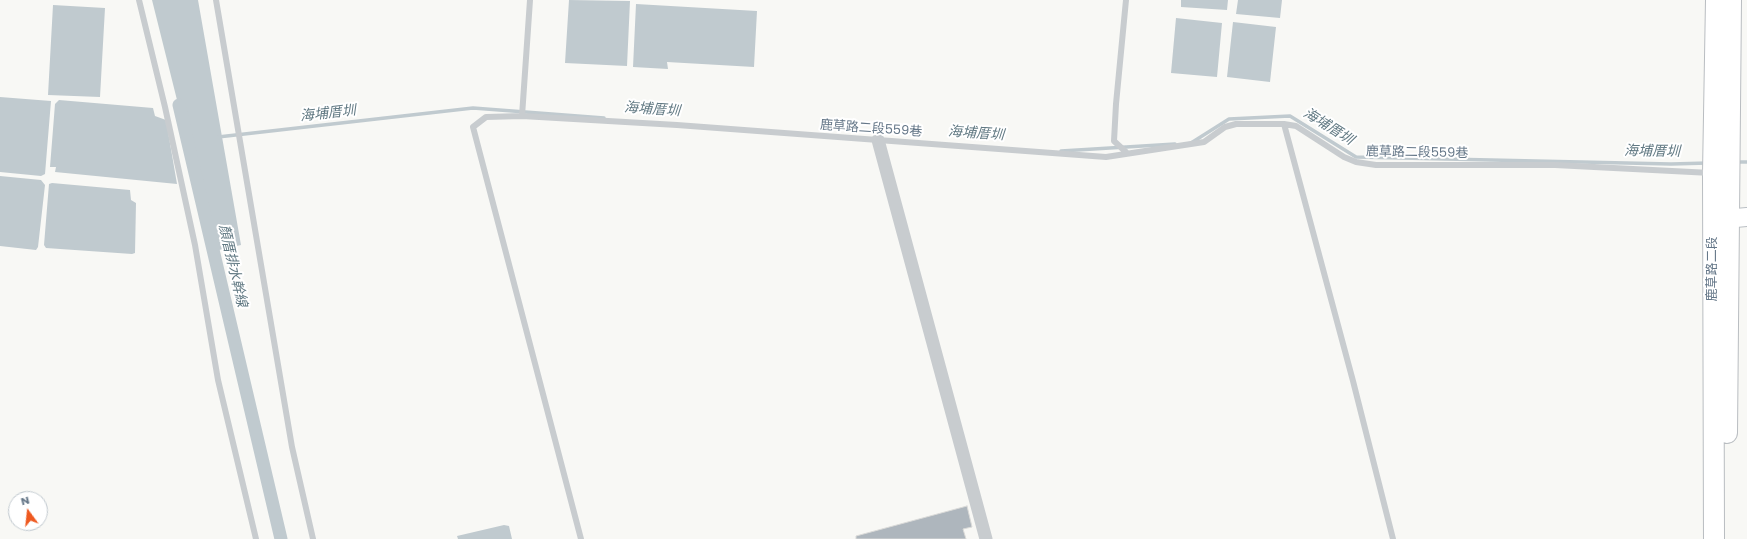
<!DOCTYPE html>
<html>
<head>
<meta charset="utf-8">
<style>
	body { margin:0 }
	#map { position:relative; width:1747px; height:539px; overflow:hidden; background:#f8f8f5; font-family:Poppins,sans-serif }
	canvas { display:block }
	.north { position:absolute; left:8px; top:491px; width:40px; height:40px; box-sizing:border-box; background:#fff; border:1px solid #c1c9cf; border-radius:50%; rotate:345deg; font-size:11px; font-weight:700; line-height:16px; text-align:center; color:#657788 }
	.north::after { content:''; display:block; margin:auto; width:14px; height:18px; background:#ee5920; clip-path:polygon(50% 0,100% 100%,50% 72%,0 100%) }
</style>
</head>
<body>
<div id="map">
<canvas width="1747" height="539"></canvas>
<div class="north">N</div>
</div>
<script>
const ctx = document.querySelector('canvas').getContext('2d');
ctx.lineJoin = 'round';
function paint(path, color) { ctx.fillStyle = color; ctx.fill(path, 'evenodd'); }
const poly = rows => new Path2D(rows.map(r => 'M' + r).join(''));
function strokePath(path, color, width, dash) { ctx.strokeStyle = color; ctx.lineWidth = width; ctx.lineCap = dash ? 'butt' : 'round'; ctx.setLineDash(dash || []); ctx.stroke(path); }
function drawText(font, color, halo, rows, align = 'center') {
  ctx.font = font + ' Poppins,"Noto Sans TC",sans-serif'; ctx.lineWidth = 4; ctx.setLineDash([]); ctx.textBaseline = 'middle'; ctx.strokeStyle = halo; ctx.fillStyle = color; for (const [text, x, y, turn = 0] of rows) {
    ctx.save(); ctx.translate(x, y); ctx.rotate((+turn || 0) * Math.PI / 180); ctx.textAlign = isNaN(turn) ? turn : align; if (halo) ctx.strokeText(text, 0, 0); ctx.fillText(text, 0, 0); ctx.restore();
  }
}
paint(poly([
	[152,0,198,0,241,245,210,252,197,180],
	[569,0,630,1,627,66,565,63],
	[1181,0,1228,0,1227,10,1181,7],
	[1238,0,1282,0,1280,18,1236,14],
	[636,4,757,11,754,67,667,62,668,69,633,67],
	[53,5,105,8,100,97,48,95],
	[1176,18,1222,23,1217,77,1171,73],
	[1233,22,1276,27,1270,82,1227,77],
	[0,97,51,101,45,174,41,176,0,172],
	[59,100,153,108,155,116,166,120,177,184,55,172,56,167,50,167,55,104],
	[0,176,41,180,45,185,38,247,36,250,0,246],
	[52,183,130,190,131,200,136,203,135,253,132,254,46,248,44,245,49,184],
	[504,525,509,526,512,539,458,539,457,536]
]), '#c0cacf');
strokePath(poly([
	[218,137,473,108,604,118],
	[1191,143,1229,119,1290,116,1356,157,1671,164,1708,163],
	[1061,151,1175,144],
	[1736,162,1747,162]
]), '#c0cacf', 3.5);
strokePath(poly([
	[179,105,281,539]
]), '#c0cacf', 13);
const building = poly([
	[967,506,972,527,963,529,966,539,856,539,856,536,967,506]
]);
paint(building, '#aeb6bd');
strokePath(building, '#dadad8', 1);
const secondary = poly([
	[1714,220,1747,217]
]);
const primary = poly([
	[1727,433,1731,0],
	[1714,539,1713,173,1716,0]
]);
strokePath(secondary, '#babfc4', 20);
strokePath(primary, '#b9bdc1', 22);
strokePath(poly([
	[139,0,165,107,195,245,218,380,256,539],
	[216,0,292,447,313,539],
	[1126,0,1116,104,1114,141,1127,153],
	[522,116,530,0],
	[1284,124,1353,381,1393,539],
	[581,539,473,127,486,117,522,116,677,125,1106,157,1204,142,1225,127,1236,124,1284,124,1296,126,1344,157,1356,162,1376,165,1555,165,1711,173]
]), '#c8cccf', 6);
strokePath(poly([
	[878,140,986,539]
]), '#c8cccf', 13);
strokePath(secondary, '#fff', 18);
strokePath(primary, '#fff', 20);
drawText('13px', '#657788', '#fff', [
	["鹿草路二段559巷",871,129,4],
	["鹿草路二段559巷",1417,153,1],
	["鹿草路二段",1713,269,-90]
]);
drawText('italic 14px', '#617983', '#fff', [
	["海埔厝圳",652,110,4],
	["海埔厝圳",328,114,-6],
	["海埔厝圳",1328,127,32],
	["海埔厝圳",976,134,4],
	["海埔厝圳",1652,152,1],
	["顏厝排水幹線",232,266,77]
]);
</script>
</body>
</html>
